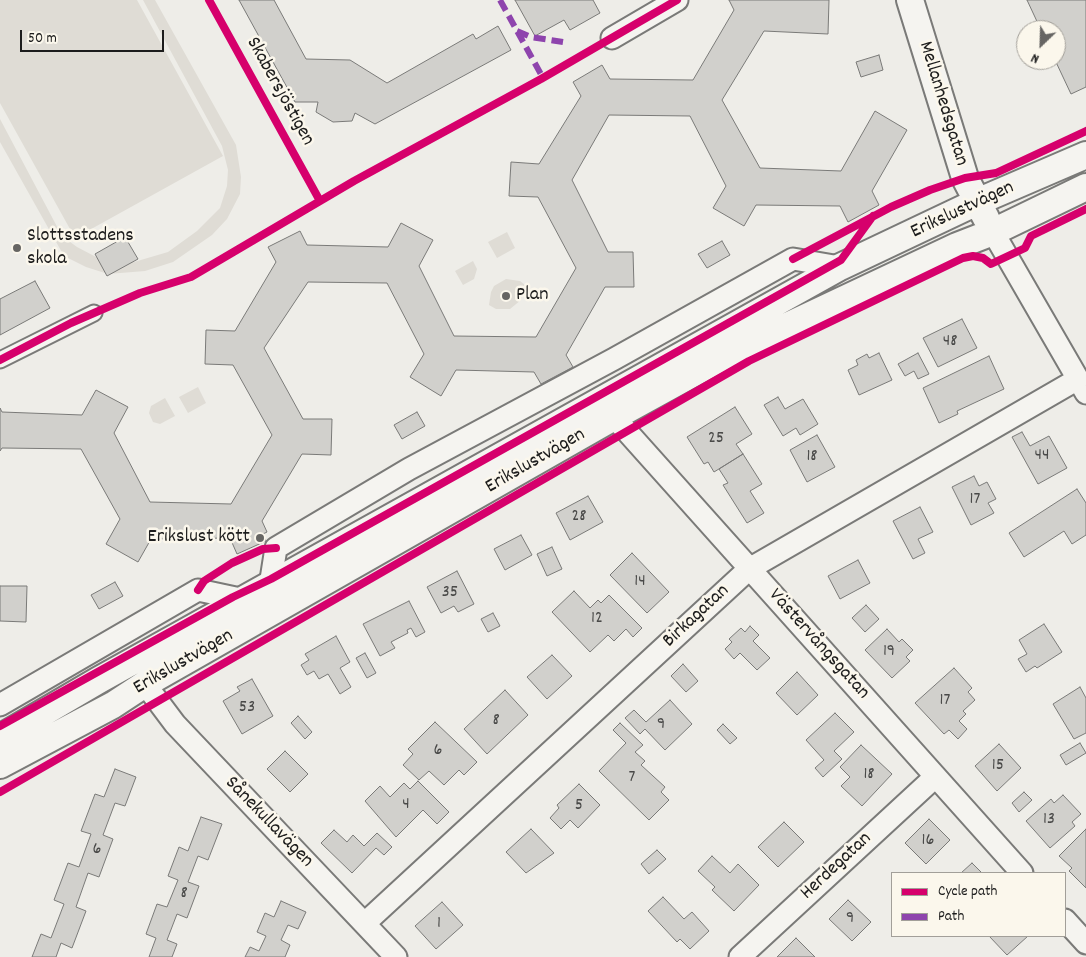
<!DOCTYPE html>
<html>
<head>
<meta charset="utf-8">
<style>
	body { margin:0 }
	#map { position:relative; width:1086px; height:957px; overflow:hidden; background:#eeede8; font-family:Dekko,sans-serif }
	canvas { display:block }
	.legend { position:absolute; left:891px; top:872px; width:175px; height:65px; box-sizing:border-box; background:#fbf7ec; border:1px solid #a29f99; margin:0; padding:6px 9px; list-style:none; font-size:15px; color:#1c1c1c }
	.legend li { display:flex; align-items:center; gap:10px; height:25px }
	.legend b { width:25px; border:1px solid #a29f99 }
	.north { position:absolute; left:1016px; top:20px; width:50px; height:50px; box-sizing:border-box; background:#fbf7ec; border:1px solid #a29f99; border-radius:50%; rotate:204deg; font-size:14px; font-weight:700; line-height:20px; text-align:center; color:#1c1c1c }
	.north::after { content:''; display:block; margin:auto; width:18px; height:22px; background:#666563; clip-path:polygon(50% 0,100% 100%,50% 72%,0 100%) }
	.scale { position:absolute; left:20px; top:30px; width:144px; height:22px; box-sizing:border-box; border:2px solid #1c1c1c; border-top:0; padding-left:6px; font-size:15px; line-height:18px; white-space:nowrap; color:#1c1c1c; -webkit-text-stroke:4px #fbf7ec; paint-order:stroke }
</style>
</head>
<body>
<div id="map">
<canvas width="1086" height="957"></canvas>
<ul class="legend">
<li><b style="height:6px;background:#d6006c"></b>Cycle path</li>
<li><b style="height:6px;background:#8e44ad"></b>Path</li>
</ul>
<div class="north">N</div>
<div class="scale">50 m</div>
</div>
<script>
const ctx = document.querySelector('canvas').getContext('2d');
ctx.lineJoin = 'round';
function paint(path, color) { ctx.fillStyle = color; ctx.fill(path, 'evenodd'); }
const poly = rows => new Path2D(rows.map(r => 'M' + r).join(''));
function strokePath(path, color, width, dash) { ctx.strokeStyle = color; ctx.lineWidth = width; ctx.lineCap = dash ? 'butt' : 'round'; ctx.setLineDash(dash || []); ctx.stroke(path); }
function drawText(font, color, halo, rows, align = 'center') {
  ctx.font = font + ' Dekko,sans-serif'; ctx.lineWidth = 5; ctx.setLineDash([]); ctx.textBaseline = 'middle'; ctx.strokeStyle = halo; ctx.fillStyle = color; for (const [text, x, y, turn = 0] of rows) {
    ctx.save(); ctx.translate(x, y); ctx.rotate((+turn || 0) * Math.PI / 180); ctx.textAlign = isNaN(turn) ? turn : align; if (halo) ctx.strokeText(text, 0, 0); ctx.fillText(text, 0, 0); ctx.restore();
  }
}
paint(poly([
	[0,0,137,0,223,156,75,238,0,103],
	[143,0,155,0,236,145,241,177,240,194,227,219,212,235,173,262,145,271,108,274,86,267,64,256,0,142,0,119,62,236,77,247,98,258,134,262,168,252,197,231,220,208,227,186,228,170,222,146],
	[507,232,515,248,497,258,488,242],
	[473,261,477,269,474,279,463,285,455,271],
	[506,279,520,281,525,285,524,293,521,300,510,309,496,309,489,305,491,292,494,286],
	[198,387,206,403,188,413,179,397],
	[165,398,175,416,160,424,153,422,149,413,151,406]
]), '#dfdcd5');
const building = poly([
	[239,0,274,0,306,59,350,60,387,83,473,34,476,39,498,26,511,50,375,124,355,113,352,121,333,122,316,112,318,102,295,102,239,0],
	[515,0,593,0,600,13,570,30,564,20,535,36,515,0],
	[729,0,829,0,828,34,764,31,722,100,760,168,841,171,875,111,907,130,872,191,879,205,848,222,840,206,756,205,744,226,713,208,726,186,690,116,609,115,572,180,608,252,633,252,634,287,605,287,566,355,573,367,541,384,534,372,456,370,441,396,410,377,424,354,387,283,308,282,264,348,303,419,332,419,331,455,302,454,262,521,267,532,263,534,266,541,237,554,230,538,151,539,138,562,106,544,120,519,81,449,2,448,0,451,0,408,2,412,82,415,96,390,128,407,114,433,150,502,231,504,272,435,233,365,205,364,206,330,235,331,276,262,268,247,300,231,307,245,388,247,401,223,433,240,419,266,454,336,536,337,576,268,538,197,509,196,511,162,539,164,581,96,573,82,602,65,610,79,693,80,734,10,729,0],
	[1027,0,1086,0,1086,87,1071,94,1055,60,1056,30,1041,30,1027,0],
	[879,55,883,70,861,77,856,62,879,55],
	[125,237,138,259,107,276,95,254,125,237],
	[722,241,730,255,707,268,698,254,722,241],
	[35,281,50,308,0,335,0,299,35,281],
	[962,319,977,348,938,367,923,338,962,319],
	[879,353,892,380,859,395,848,370,858,365,856,360,867,354,869,358,879,353],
	[918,353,929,374,918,379,914,371,905,376,898,364,918,353],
	[989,356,1004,389,957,411,958,414,939,423,923,388,989,356],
	[778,397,785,409,803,399,818,424,800,435,796,428,783,436,764,405,778,397],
	[735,407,752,434,736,444,743,454,714,472,708,462,704,464,687,437,735,407],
	[417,412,425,426,402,439,394,425,417,412],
	[1022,432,1030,446,1049,436,1067,468,1038,484,1012,437,1022,432],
	[817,435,835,467,807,482,790,450,817,435],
	[743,454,762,484,750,491,764,513,747,523,723,485,728,483,719,469,743,454],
	[974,476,979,486,987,482,996,499,988,503,994,513,971,525,952,487,974,476],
	[1077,489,1086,503,1086,535,1072,544,1064,531,1024,557,1009,533,1077,489],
	[588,496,603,522,570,540,556,513,588,496],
	[920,507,933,532,918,539,925,553,913,559,893,521,920,507],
	[521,535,532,555,505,570,494,549,521,535],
	[552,547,562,569,547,576,537,554,552,547],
	[632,553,669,592,647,613,610,575,632,553],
	[858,560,870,583,840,599,828,576,858,560],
	[457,571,474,604,458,612,454,606,441,613,427,587,457,571],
	[115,582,123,596,99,609,91,595,115,582],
	[0,586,27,586,26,622,0,621,0,586],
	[574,591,590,608,598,600,601,603,609,595,642,628,633,637,626,629,614,641,608,635,590,652,552,612,574,591],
	[409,601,425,632,416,637,411,628,407,630,408,633,391,642,395,648,380,656,363,624,409,601],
	[866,605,879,619,865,632,852,618,866,605],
	[493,613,500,626,488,632,481,619,493,613],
	[1044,624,1062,652,1037,668,1035,666,1026,672,1018,659,1027,654,1019,640,1044,624],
	[750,626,759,635,753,641,770,658,757,670,740,653,734,659,725,649,732,642,729,639,741,628,745,632,750,626],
	[887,629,899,642,902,639,913,650,906,657,910,661,892,678,865,650,887,629],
	[336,636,350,662,340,668,351,687,340,694,328,674,319,679,314,671,307,675,301,665,309,660,305,654,336,636],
	[365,653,376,673,367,678,356,658,365,653],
	[552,655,572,676,547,699,527,677,552,655],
	[683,664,698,681,686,692,671,676,683,664],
	[954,668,972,688,968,692,975,700,963,711,966,714,959,721,967,729,958,739,949,730,944,734,915,703,954,668],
	[797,672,818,695,797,715,776,693,797,672],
	[252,679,273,716,242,734,223,701,240,691,237,687,252,679],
	[1080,687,1086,698,1086,733,1074,739,1053,704,1080,687],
	[505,690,528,715,487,754,464,729,505,690],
	[670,700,692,724,665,750,645,729,640,734,625,718,634,710,646,722,670,700],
	[835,713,854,732,834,751,842,759,823,777,815,768,824,760,806,740,835,713],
	[298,716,312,732,305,739,291,723,298,716],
	[435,722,477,762,464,775,459,770,444,785,429,771,419,780,403,765,413,754,408,749,435,722],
	[620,723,643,745,635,752,645,761,641,765,665,787,661,792,669,800,649,820,599,771,626,743,613,730,620,723],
	[723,724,737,738,730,744,717,730,723,724],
	[1080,743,1086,753,1066,765,1060,755,1080,743],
	[999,744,1021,768,997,791,975,766,999,744],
	[861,745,892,774,862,806,841,786,850,777,840,767,861,745],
	[285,751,308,774,290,792,267,769,285,751],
	[115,769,136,777,125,806,115,803,103,835,113,839,99,877,88,873,76,907,86,911,72,948,61,943,56,957,32,957,41,934,51,938,64,904,54,900,68,863,79,867,91,834,81,831,95,794,104,797,115,769],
	[418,781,449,812,437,824,423,810,396,837,365,801,380,786,390,797,404,783,410,789,418,781],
	[579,784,600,805,578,828,570,820,561,829,550,818,559,808,557,805,579,784],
	[1024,792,1032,800,1019,812,1012,803,1024,792],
	[1063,795,1081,814,1072,822,1075,826,1050,848,1026,821,1051,799,1054,803,1063,795],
	[201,817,222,824,208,860,198,856,188,882,199,886,187,918,177,914,167,940,177,944,172,957,149,957,156,938,146,934,157,904,167,907,178,880,168,876,179,847,188,851,201,817],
	[929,819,950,840,926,864,905,843,929,819],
	[784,822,804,842,778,867,758,847,784,822],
	[531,829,554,853,526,873,506,852,531,829],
	[1086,829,1086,888,1069,871,1072,868,1059,856,1086,829],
	[334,830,347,842,353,835,364,846,377,833,392,847,384,855,376,848,352,873,321,843,334,830],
	[657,850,666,859,649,874,641,864,657,850],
	[712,856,730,873,738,864,759,885,734,911,712,890,715,887,698,871,712,856],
	[972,863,982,873,961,873,972,863],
	[663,897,684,919,692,912,709,931,690,949,680,939,677,942,648,911,663,897],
	[848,900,871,922,852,941,829,919,848,900],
	[281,901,306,912,298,929,288,925,281,940,290,945,285,957,245,957,250,947,259,951,266,936,257,932,265,913,274,917,281,901],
	[442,902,463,925,436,949,415,926,442,902],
	[989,936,1028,936,1007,955,989,936],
	[796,938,815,957,777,957,796,938]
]);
paint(building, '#d1d0cc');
strokePath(building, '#7a7a78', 1);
const pedestrian = poly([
	[0,360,94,313]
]);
const minor = poly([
	[612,38,677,0],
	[993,232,1086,393],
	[614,417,1022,873],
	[270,586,276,548,409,469,614,359,793,259,840,267],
	[145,684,175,724,396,957],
	[0,705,198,590,245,600],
	[1065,920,1086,943],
	[365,923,749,569,1078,379],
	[740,957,935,777]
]);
const tertiary = poly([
	[910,0,965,178,986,218],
	[0,738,99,680,840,267,977,202,1086,155],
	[0,765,113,705,145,684,614,417,732,352,957,246,993,232,1086,187]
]);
strokePath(pedestrian, '#7a7a78', 19);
strokePath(minor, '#7a7a78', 25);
strokePath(tertiary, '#7a7a78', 30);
strokePath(pedestrian, '#f5f4f0', 15);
strokePath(minor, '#f5f4f0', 21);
strokePath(tertiary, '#f5f4f0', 26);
strokePath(poly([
	[500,0,543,78],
	[517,31,531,37,563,42]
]), '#8e44ad', 6, [12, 6]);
strokePath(poly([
	[209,0,320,201],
	[793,259,891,207,930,190,965,178,996,173,1086,131],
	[0,360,71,323,140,293,191,277,354,181,541,79,677,0],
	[198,590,204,581,232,563,263,549,276,548],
	[0,726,233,597,271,579,841,260,873,216],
	[0,792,749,361,963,258,973,256,983,258,991,264,1025,248,1031,236,1086,209]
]), '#d6006c', 8);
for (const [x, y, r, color] of [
	[17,248,5,"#666563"],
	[506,296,5,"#666563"],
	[260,538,5,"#666563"]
]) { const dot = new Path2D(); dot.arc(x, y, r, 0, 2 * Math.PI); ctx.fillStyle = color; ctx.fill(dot); strokePath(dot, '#fbf7ec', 2); }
drawText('18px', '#494948', null, [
	["48",950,343],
	["25",716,440],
	["44",1042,457],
	["18",812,458],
	["17",975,501],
	["28",579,518],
	["14",640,583],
	["35",450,594],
	["12",597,620],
	["19",889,653],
	["17",945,702],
	["53",247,709],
	["8",496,722],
	["9",661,726],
	["6",438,752],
	["15",998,767],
	["18",869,776],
	["7",632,779],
	["4",406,806],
	["5",579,807],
	["13",1049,821],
	["16",928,842],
	["6",97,851],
	["8",184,895],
	["9",850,920],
	["1",439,925]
]);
drawText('20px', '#1c1c1c', '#fbf7ec', [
	["Skabersjöstigen",279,92,61],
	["Mellanhedsgatan",942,104,73],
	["Erikslustvägen",963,211,-25],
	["Erikslustvägen",536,462,-30],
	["Birkagatan",697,617,-43],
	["Västervångsgatan",818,645,48],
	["Erikslustvägen",184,663,-30],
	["Sånekullavägen",268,823,46],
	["Herdegatan",837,867,-43]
]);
drawText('20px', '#1c1c1c', '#fbf7ec', [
	["Slottsstadens",27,237],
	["skola",27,260],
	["Plan",516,296],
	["Erikslust kött",250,538,"right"]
], 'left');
</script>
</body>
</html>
